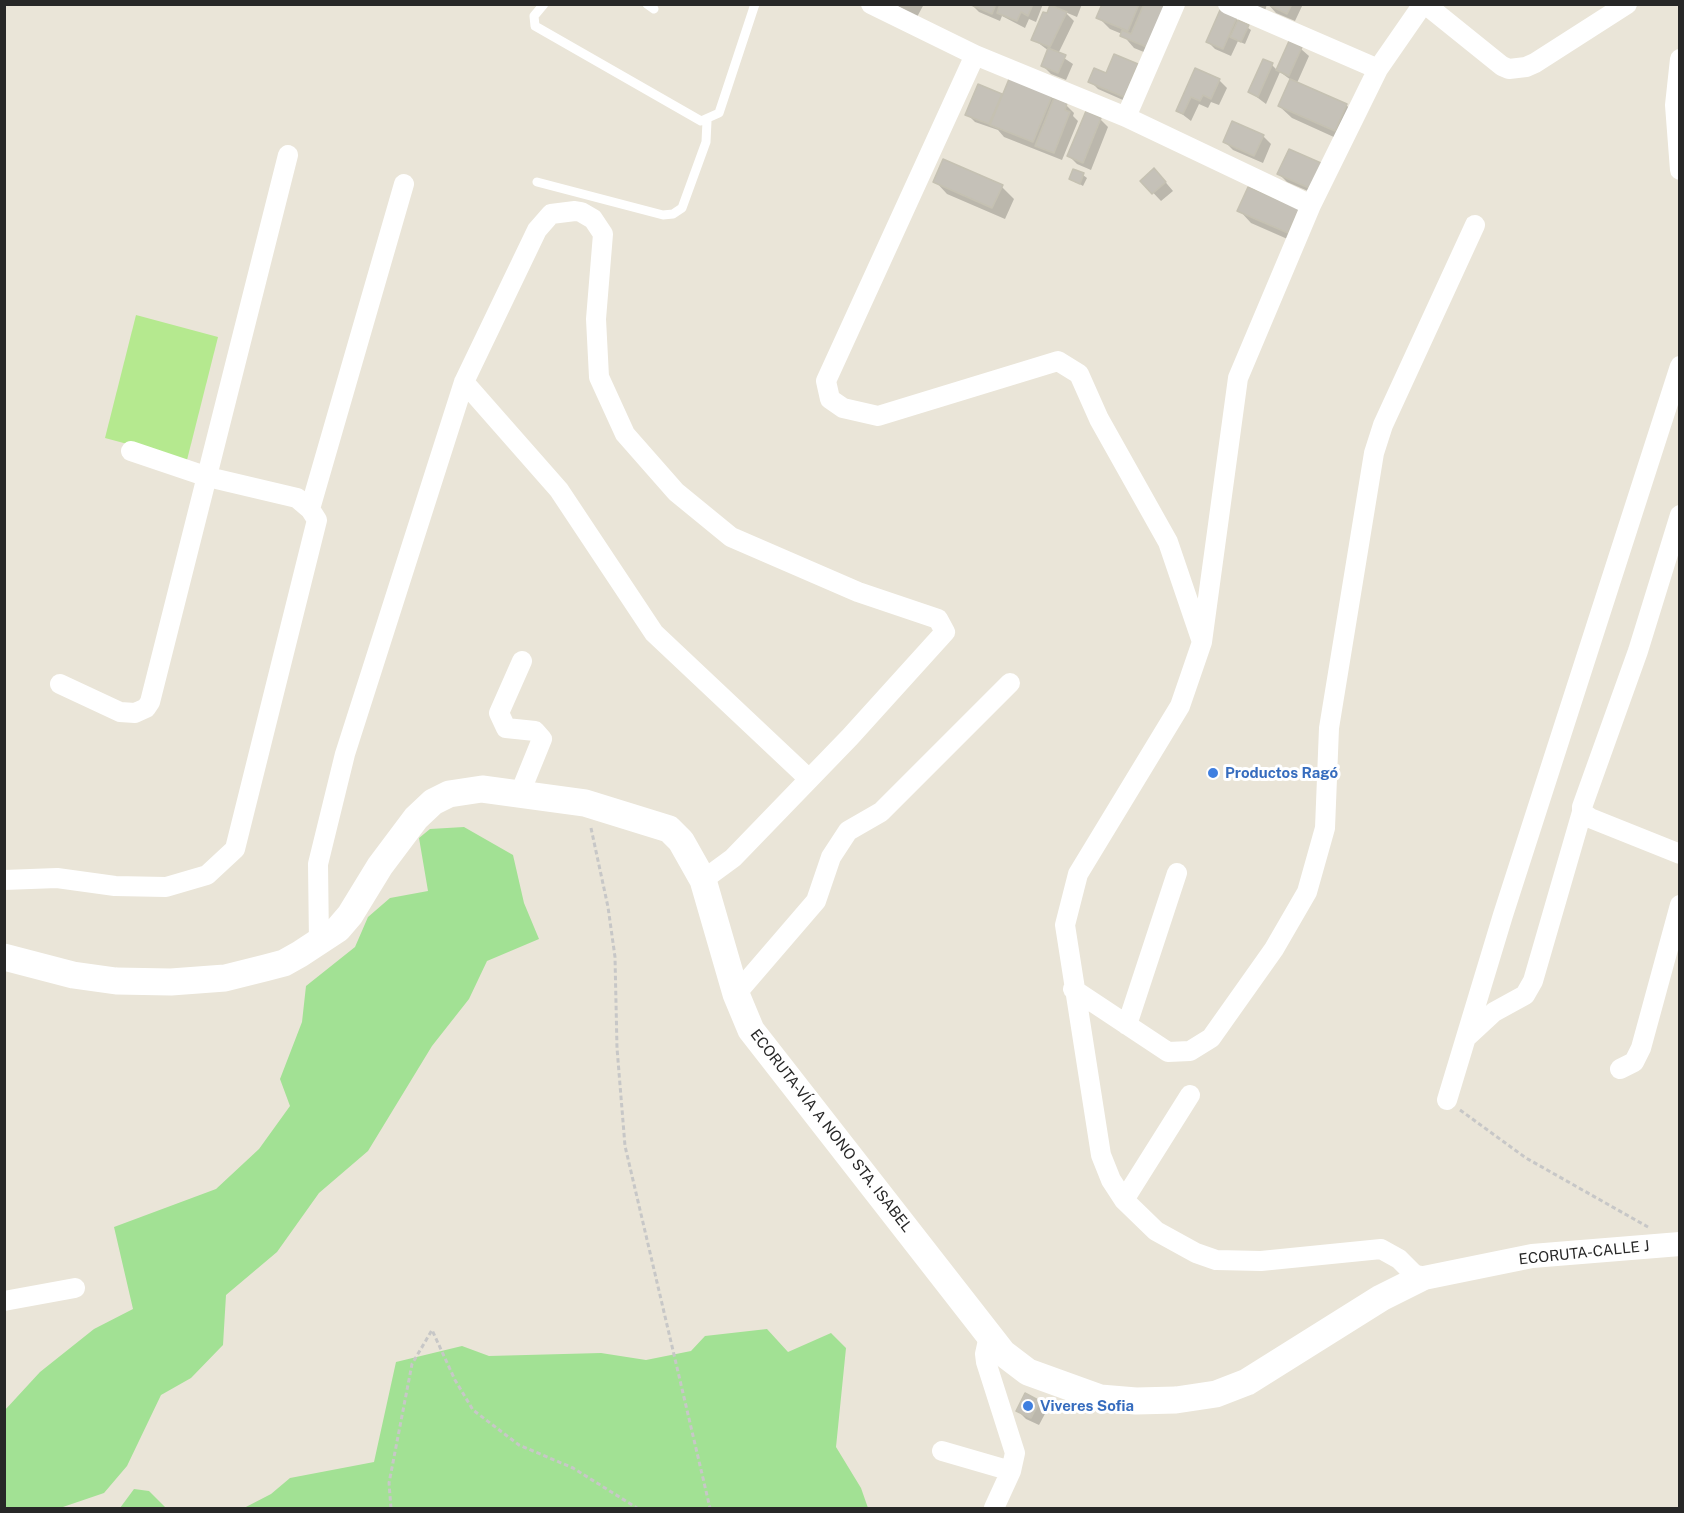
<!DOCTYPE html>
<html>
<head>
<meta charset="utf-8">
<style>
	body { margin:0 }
	#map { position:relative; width:1684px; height:1513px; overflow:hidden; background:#eae5d8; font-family:"Public Sans",sans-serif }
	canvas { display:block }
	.frame { position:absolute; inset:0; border:6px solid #272727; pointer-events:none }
</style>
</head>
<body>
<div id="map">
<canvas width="1684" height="1513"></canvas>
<div class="frame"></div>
</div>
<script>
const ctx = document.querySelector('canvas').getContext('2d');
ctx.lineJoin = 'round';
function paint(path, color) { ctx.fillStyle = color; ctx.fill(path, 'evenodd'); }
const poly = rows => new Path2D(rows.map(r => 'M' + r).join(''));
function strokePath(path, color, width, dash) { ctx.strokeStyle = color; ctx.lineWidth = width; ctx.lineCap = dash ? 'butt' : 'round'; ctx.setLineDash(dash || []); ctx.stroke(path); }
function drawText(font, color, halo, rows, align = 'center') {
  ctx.font = font + ' "Public Sans",sans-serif'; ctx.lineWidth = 6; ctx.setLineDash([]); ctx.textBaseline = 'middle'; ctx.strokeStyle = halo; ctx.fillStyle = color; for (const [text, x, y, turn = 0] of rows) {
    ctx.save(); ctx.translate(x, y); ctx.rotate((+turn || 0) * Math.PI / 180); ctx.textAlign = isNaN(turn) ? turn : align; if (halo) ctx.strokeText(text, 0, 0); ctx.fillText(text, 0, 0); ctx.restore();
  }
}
paint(poly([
	[464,827,513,855,524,903,539,939,487,961,469,999,432,1046,368,1151,319,1193,277,1252,226,1295,223,1345,191,1378,161,1395,127,1466,104,1493,60,1508,5,1508,5,1410,40,1372,94,1329,133,1309,114,1227,216,1189,259,1149,290,1106,280,1079,302,1022,306,986,355,947,368,917,390,898,428,891,419,838,430,829],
	[767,1329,788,1352,831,1333,846,1348,836,1447,861,1488,868,1508,244,1508,271,1494,290,1478,374,1462,396,1362,462,1346,489,1356,601,1353,646,1360,691,1351,705,1336],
	[134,1489,149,1491,166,1508,120,1508]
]), '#a2e194');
paint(poly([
	[136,315,218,337,187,460,105,438]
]), '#b5e98f');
paint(poly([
	[894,4,924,4,917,17],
	[971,4,1043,4,1036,22,1029,19,1025,28,1002,16,1000,21,979,12],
	[1048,4,1082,4,1077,17,1065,12,1074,21,1058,54,1073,64,1066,80,1051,74,1043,66,1049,51,1033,39,1048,15,1051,6],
	[1103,4,1184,4,1161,59,1134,48,1122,34,1110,29,1098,17],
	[1251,4,1267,4,1265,11],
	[1268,4,1303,4,1295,21,1276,13],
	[1236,19,1251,30,1245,44,1238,41,1231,56,1215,49,1207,41],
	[1301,49,1309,56,1297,83,1346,105,1359,117,1347,143,1292,118,1279,106,1291,80,1280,72,1266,104,1250,92,1272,65,1277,70],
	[1137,65,1145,73,1132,104,1098,89,1090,81],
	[1196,70,1219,80,1227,88,1219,105,1211,102,1208,108,1199,104,1191,121,1178,111],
	[1001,95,1003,98,1051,97,1066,105,1074,113,1073,116,1078,121,1062,160,1004,137,998,130,975,122,967,114],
	[1100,119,1108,127,1091,170,1077,164,1069,156],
	[1263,136,1271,144,1263,163,1233,150,1225,142],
	[1289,151,1317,195,1287,182,1279,174],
	[1083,175,1087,178,1083,186,1071,179],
	[1162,178,1173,191,1161,201,1142,181],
	[935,181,1002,187,1014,199,1005,219,947,194],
	[1239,210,1299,211,1301,245,1251,223],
	[1039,1402,1047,1410,1039,1425,1026,1419,1018,1411]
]), '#0003');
const building = poly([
	[969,4,996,4,992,14,969,4],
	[1000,4,1033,4,1028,16,1021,12,1017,21,997,13,1000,4],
	[1102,4,1139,4,1128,31,1096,18,1102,4],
	[1144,4,1167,4,1149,48,1120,36,1122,30,1131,34,1144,4],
	[1267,4,1292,4,1287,14,1267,4],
	[1050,5,1067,12,1050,47,1031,40,1043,12,1047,13,1050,5],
	[1220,10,1237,17,1223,49,1206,42,1220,10],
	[1238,20,1249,25,1241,42,1230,37,1238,20],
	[1289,41,1302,47,1289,76,1276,70,1289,41],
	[1048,48,1066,55,1058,73,1041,66,1048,48],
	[1114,54,1138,64,1124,97,1088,82,1094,68,1106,73,1114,54],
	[1263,59,1273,63,1258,97,1248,92,1263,59],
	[1195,68,1220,79,1211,99,1203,95,1200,101,1191,97,1183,114,1176,111,1195,68],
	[1009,79,1052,96,1033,142,990,125,1009,79],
	[1290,79,1347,104,1335,131,1278,106,1290,79],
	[978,84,1002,94,989,124,965,115,978,84],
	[1054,98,1067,103,1065,110,1070,112,1054,153,1035,146,1054,98],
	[1086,111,1101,118,1083,163,1067,156,1086,111],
	[1232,121,1264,135,1254,156,1223,142,1232,121],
	[1289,149,1321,163,1309,188,1277,174,1289,149],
	[943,159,1003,185,992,208,933,182,943,159],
	[1154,168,1166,182,1152,194,1140,181,1154,168],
	[1073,169,1084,173,1080,184,1069,179,1073,169],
	[1248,187,1299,209,1288,233,1237,211,1248,187],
	[1025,1393,1040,1401,1031,1418,1016,1411,1025,1393]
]);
paint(building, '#c5c1b8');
strokePath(building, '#c5c1b2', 1.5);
strokePath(poly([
	[591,828,608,907,615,957,617,1048,625,1146,710,1508],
	[1460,1110,1526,1158,1648,1227],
	[391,1508,389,1483,412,1364,432,1330,455,1380,473,1410,519,1445,573,1468,637,1508]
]), '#c7c7c7', 3, [4.5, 3]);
strokePath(poly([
	[544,4,534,16,535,26,701,121,719,113,755,4],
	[647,4,654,9],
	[537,182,663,215,673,214,682,208,706,142,707,121]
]), '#fff', 9);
strokePath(poly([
	[871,4,975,55,1126,117,1311,205],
	[1228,4,1378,69],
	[1425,4,1502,66,1509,69,1526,67,1535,63,1627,4],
	[975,55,826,381,830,399,843,408,878,416,1058,361,1079,374,1099,419,1168,542,1201,639],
	[1680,59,1675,105,1680,170],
	[1126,117,1175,4],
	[464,382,559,490,654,633,809,779],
	[310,509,404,184],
	[1680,515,1638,651,1582,807,1582,812,1590,818,1680,854],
	[60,684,120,712,135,713,146,708,150,702,288,155],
	[520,793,542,739,535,731,506,728,499,713,522,661],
	[4,880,57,878,115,886,166,887,207,875,235,849,317,520,310,509,297,498,208,477,131,451],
	[319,943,318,864,345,754,464,382,537,230,551,214,575,211,581,212,593,219,603,234,596,319,599,377,625,434,676,492,731,537,858,592,938,619,945,632,850,737,733,858,703,880],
	[1073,989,1168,1052,1190,1051,1211,1038,1274,949,1307,892,1325,828,1329,728,1374,453,1383,425,1475,225],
	[736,994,816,901,831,857,848,831,881,812,1010,683],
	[1127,1025,1177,873],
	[1467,1037,1494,1012,1525,995,1533,981,1582,812],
	[1620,1069,1634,1062,1641,1048,1680,905],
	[1447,1100,1503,915,1680,366],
	[1124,1200,1190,1095],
	[1419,1279,1399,1259,1381,1249,1261,1261,1216,1260,1196,1253,1156,1231,1124,1200,1111,1180,1101,1155,1065,925,1078,874,1180,706,1202,642,1238,378,1311,205,1378,69,1423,4],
	[4,1301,75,1288],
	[989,1336,985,1354,986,1362,1015,1453,1011,1471,994,1508],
	[942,1451,1011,1471]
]), '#fff', 20);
strokePath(poly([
	[1419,1279,1532,1256,1680,1244]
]), '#fff', 24);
strokePath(poly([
	[4,957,73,975,116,981,171,982,225,978,265,968,284,963,300,954,338,929,350,915,380,866,416,818,433,802,449,794,482,789,585,803,669,829,681,841,703,880,736,994,751,1030,1003,1353,1028,1372,1100,1398,1136,1401,1176,1400,1216,1394,1247,1382,1381,1298,1419,1279]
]), '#fff', 27);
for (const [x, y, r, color] of [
	[1213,773,6,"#3f7fe0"],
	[1028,1406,6,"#3f7fe0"]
]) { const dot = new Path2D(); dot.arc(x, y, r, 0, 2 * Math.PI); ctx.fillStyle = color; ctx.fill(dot); strokePath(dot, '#fff', 2); }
drawText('bold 15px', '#366cbe', '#fff', [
	["Productos Ragó",1225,773],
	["Viveres Sofia",1040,1406]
], 'left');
drawText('15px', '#272727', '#fff', [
	["ECORUTA-VÍA A NONO STA. ISABEL",831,1131,52],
	["ECORUTA-CALLE J",1584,1253,-6]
]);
</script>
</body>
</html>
